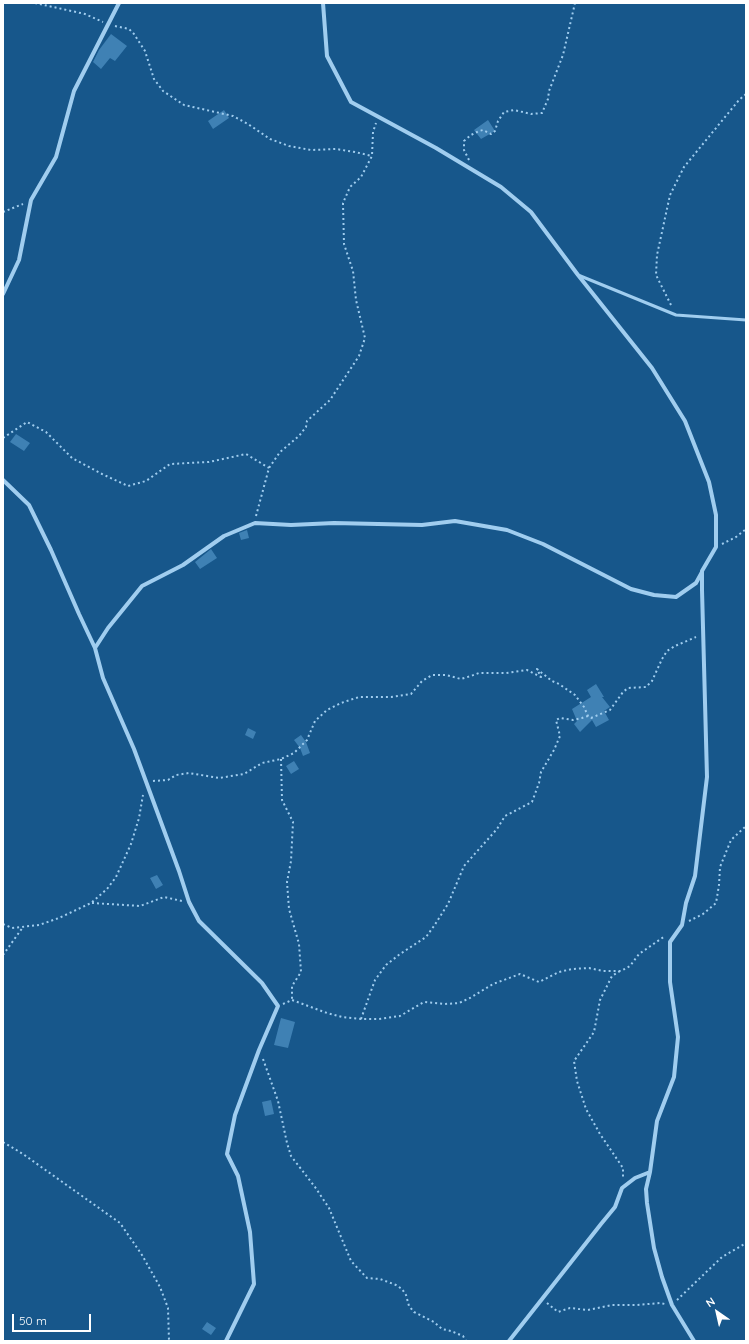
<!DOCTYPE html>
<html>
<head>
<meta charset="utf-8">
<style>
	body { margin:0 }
	#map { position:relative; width:749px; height:1344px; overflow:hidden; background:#17578b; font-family:Quicksand,sans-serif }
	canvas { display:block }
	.frame { position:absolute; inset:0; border:4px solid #fff; pointer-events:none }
	.north { position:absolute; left:697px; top:1292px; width:40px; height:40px; -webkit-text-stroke:3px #17578b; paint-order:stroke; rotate:326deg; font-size:11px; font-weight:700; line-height:16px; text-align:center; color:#fff }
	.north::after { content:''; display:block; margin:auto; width:14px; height:18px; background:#fff; clip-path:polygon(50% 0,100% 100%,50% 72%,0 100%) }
	.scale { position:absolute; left:12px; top:1314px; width:79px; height:18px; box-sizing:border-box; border:2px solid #fff; border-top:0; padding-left:5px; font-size:12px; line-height:14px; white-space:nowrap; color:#fff; -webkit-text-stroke:3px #17578b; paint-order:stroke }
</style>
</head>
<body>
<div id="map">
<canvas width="749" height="1344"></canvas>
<div class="frame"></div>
<div class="north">N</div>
<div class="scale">50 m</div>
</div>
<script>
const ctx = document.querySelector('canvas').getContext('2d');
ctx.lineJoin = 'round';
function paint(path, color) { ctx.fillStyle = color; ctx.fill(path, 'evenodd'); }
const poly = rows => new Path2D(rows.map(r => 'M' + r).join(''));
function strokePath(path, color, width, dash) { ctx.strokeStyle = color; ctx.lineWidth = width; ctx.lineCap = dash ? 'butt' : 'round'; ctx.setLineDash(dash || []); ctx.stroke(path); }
paint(poly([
	[111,34,127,46,115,61,110,58,101,69,93,62,99,50],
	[224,110,229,118,213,129,208,121],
	[488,120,495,131,481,139,474,130],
	[16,434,30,443,24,451,10,442],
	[247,530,249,538,241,540,239,533],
	[211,549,217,558,200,569,195,562],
	[596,684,604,697,602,697,610,707,604,711,609,720,596,727,592,720,580,732,574,724,577,721,572,709,591,697,587,690],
	[248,728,256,732,253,739,245,735],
	[301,735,306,742,310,753,303,756,300,748,294,740],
	[294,761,299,769,291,774,286,766],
	[157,875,163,885,156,889,150,878],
	[281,1018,295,1022,288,1048,274,1045],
	[271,1100,274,1114,265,1116,262,1102],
	[207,1322,216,1328,211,1335,202,1329]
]), '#3f81b4');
strokePath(poly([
	[35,3,85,14,103,22],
	[115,26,129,29,134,34,145,51,154,79,163,91,184,105,233,116,248,124,270,139,289,146,311,150,336,149,355,152,372,156],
	[469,160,464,150,464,141,471,135,479,131,483,130,491,134,495,131,498,121,504,112,514,110,531,114,542,113,548,99,549,91,563,55,575,3],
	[3,212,23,204],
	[671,305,656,275,657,255,670,195,684,167,739,100,746,94],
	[3,438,27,422,46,432,72,458,102,474,128,486,146,481,170,464,209,462,246,454,269,468],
	[256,516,269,468,280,452,299,436,306,427,307,421,330,400,359,356,365,338,356,300,353,271,344,244,343,203,350,187,361,177,372,156,373,132,376,123],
	[722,544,736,537,746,529],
	[281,759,282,800,293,822,291,861,287,882,289,909,299,944,301,972,292,986,292,1000],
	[153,781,168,780,176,775,189,773,219,778,244,774,262,763,281,759,294,753,307,740,315,721,327,710,341,703,359,697,391,697,411,694,422,681,432,675,446,675,461,679,471,676,479,673,506,673,527,670,541,677,537,669,552,681,559,684,575,695,584,707,588,716,591,718,610,710,623,692,628,688,646,687,652,681,662,659,667,651,675,646,696,637],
	[92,903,140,906,164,897,182,901],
	[689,921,703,914,716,903,719,885,720,867,731,840,746,826],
	[3,924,12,928,39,925,59,918,91,903,107,889,116,877,131,844,139,818,143,795],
	[3,955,23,927],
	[620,971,612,976,600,1000,594,1032,574,1061,577,1081,586,1109,600,1134,623,1168,623,1178],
	[283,1004,292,1000,327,1013,342,1017,361,1019,379,1019,400,1016,424,1002,445,1004,459,1003,470,998,493,984,520,974,539,982,559,972,572,969,589,968,603,971,621,971,630,966,639,954,665,936],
	[361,1019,375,980,386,965,400,954,426,937,434,926,448,904,464,866,497,829,505,816,532,802,539,783,541,772,554,750,560,736,556,720,560,718,573,720,582,718,588,716],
	[263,1059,278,1101,287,1143,291,1156,315,1187,329,1208,351,1261,367,1278,380,1279,396,1285,402,1289,406,1295,409,1306,414,1312,434,1322,442,1329,451,1331,463,1336,466,1341],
	[3,1142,23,1154,120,1223,142,1255,160,1287,168,1308,169,1341],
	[677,1300,722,1257,746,1243],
	[547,1303,558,1312,570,1308,588,1310,612,1305,637,1305,660,1303,665,1304]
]), '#a0cdef', 2, [2, 3]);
strokePath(poly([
	[578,275,676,315,746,320]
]), '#a0cdef', 3);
strokePath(poly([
	[323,3,327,56,351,102,436,148,501,187,531,212,578,275,652,368,685,421,709,482,716,515,716,547,702,571,702,590,707,777,695,876,686,903,682,925,670,942,670,982,678,1037,674,1077,657,1121,650,1172,646,1189,647,1203,654,1248,662,1277,672,1305,694,1341],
	[3,294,19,260,31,200,56,157,74,91,119,3],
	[3,480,29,505,51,550,79,614,95,648,103,678,134,749,179,871,189,902,199,921,262,983,278,1006,259,1050,235,1115,227,1154,238,1176,250,1232,254,1284,226,1341],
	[95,648,108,628,142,586,183,565,224,536,255,523,291,525,334,523,422,525,455,521,507,530,543,544,631,589,654,595,676,597,696,583,702,572],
	[509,1341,601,1224,615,1207,622,1188,635,1178,650,1172]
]), '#a0cdef', 4);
</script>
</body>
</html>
